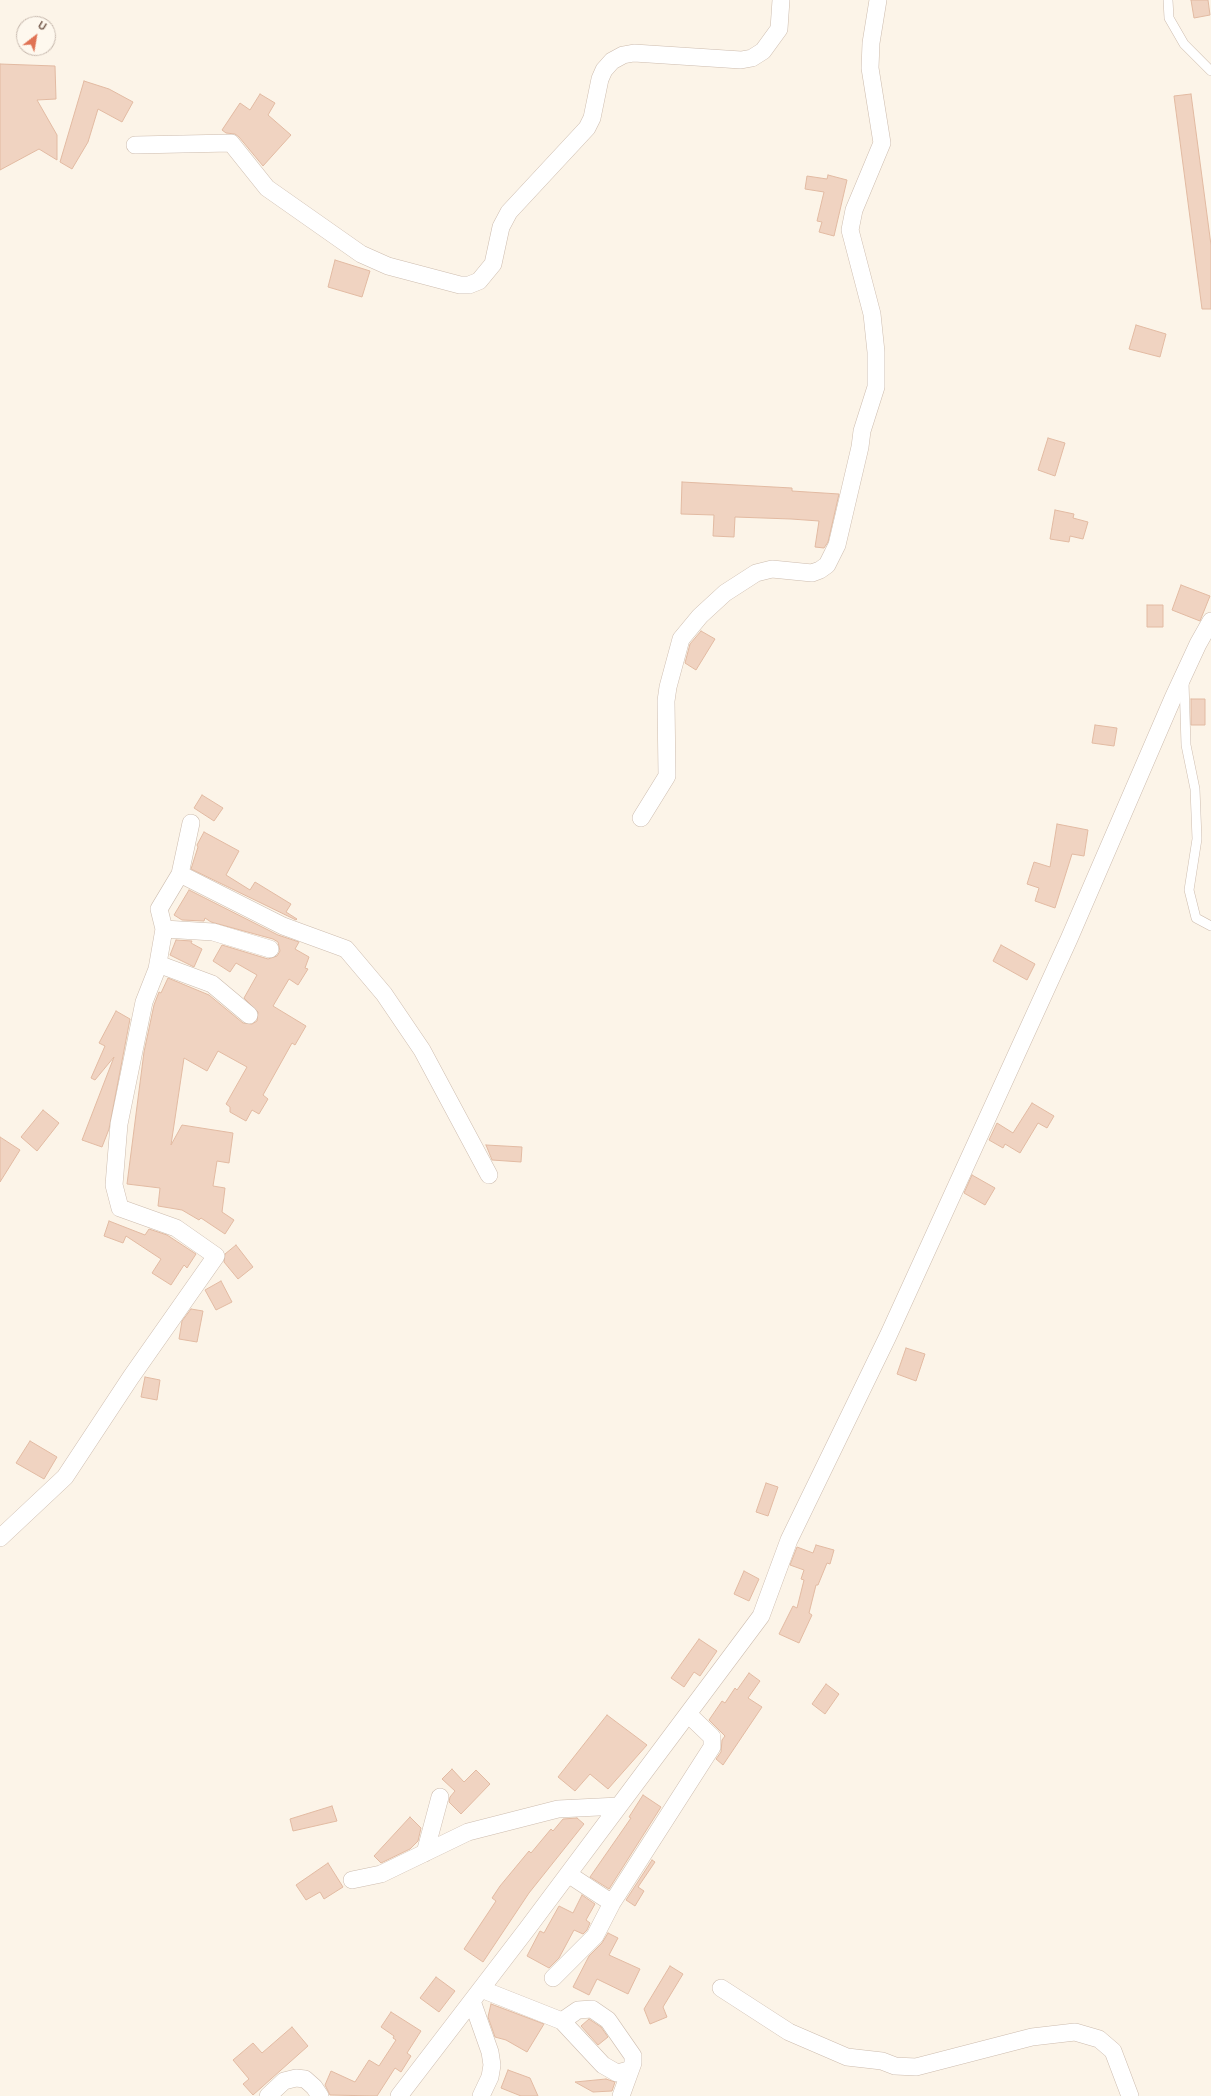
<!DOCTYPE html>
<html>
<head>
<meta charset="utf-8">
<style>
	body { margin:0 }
	#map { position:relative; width:1211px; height:2096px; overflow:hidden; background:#fcf4e8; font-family:Figtree,sans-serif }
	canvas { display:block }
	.north { position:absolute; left:16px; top:16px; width:40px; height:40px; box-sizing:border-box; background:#fef8ee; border:1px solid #c7b9ae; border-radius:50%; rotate:31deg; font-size:11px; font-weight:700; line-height:16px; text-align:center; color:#755b4d }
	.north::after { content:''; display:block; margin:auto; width:14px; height:18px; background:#e07253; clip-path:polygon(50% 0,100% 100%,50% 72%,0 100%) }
</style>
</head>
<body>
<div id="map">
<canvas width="1211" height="2096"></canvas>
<div class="north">U</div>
</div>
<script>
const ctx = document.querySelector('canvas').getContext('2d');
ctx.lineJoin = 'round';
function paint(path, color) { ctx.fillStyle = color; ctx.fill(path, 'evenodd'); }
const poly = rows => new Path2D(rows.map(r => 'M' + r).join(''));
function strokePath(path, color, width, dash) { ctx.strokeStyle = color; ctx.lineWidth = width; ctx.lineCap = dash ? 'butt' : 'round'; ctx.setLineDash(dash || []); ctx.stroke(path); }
const building = poly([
	[1191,0,1208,0,1210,15,1194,18,1191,0],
	[0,64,55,66,56,99,37,100,57,135,57,160,39,149,0,170,0,64],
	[84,81,109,89,133,102,122,122,98,109,88,142,72,169,60,162,84,81],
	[260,94,275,103,268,115,291,135,263,166,239,137,235,134,226,133,222,130,240,103,250,110,260,94],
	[1191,94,1211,245,1211,309,1202,309,1174,96,1191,94],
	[828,175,847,180,834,236,819,232,822,222,817,221,824,192,805,189,807,176,827,179,828,175],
	[335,260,370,271,362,297,328,287,335,260],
	[1136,325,1166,334,1160,357,1129,349,1136,325],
	[1048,438,1065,443,1055,476,1038,470,1048,438],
	[682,482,792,488,792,491,839,494,828,542,824,548,815,547,819,521,791,519,735,517,734,537,713,536,714,515,681,514,682,482],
	[1055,510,1074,514,1073,518,1088,522,1083,539,1070,536,1069,542,1050,539,1055,510],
	[1181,585,1210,596,1200,621,1172,610,1181,585],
	[1147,605,1163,605,1163,627,1147,627,1147,605],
	[701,631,715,639,696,670,685,663,690,644,701,631],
	[1191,699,1205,699,1205,725,1191,725,1191,699],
	[1095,725,1117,728,1114,746,1092,743,1095,725],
	[202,795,223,808,214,821,194,808,202,795],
	[1057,824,1088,830,1084,856,1072,854,1055,908,1035,901,1039,888,1027,884,1034,862,1050,867,1057,824],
	[204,832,239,851,226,875,250,890,255,882,291,904,286,912,297,919,296,920,191,869,198,847,197,845,204,832],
	[189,890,278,935,299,942,295,949,309,957,305,968,308,969,298,985,289,979,273,1006,306,1026,295,1045,292,1043,263,1095,268,1099,259,1114,252,1110,246,1121,230,1112,230,1107,226,1104,247,1067,218,1051,207,1071,184,1058,171,1145,182,1125,233,1133,229,1163,217,1161,213,1186,225,1188,222,1212,234,1220,225,1234,201,1218,199,1220,182,1210,158,1206,160,1188,127,1184,144,1052,154,1005,159,992,161,993,168,978,209,995,243,1023,252,1024,257,1021,258,1012,244,998,257,975,236,963,230,972,213,961,222,945,268,959,277,956,280,951,278,942,273,939,211,922,205,918,204,921,182,920,174,915,189,890],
	[176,940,192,941,191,943,202,949,194,967,170,955,176,940],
	[1001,945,1035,964,1027,980,993,961,1001,945],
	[116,1011,130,1019,109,1129,102,1147,82,1140,114,1057,95,1080,91,1078,105,1046,99,1043,116,1011],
	[1032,1103,1054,1116,1047,1128,1038,1123,1020,1153,1005,1144,1003,1148,989,1140,997,1123,1013,1133,1032,1103],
	[43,1110,59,1123,37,1151,21,1137,43,1110],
	[0,1137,20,1150,0,1182,0,1137],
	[486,1145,522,1147,521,1162,492,1160,486,1145],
	[972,1175,995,1188,985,1205,964,1193,972,1175],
	[109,1221,145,1235,149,1229,167,1235,196,1254,187,1268,184,1265,171,1285,152,1273,161,1259,126,1236,123,1243,104,1236,109,1221],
	[236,1245,253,1267,238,1279,224,1262,225,1254,236,1245],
	[221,1281,232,1302,216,1310,205,1290,221,1281],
	[191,1309,203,1311,197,1342,179,1339,182,1321,191,1309],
	[906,1348,925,1354,916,1381,897,1374,906,1348],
	[145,1377,160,1380,157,1400,141,1397,145,1377],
	[30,1441,57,1457,44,1479,16,1463,30,1441],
	[766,1483,778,1487,768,1516,756,1512,766,1483],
	[816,1545,834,1550,830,1564,827,1563,818,1585,816,1585,809,1613,812,1615,799,1643,779,1634,793,1606,797,1608,804,1580,801,1579,804,1570,790,1565,797,1547,813,1553,816,1545],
	[744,1571,759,1579,749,1601,734,1594,744,1571],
	[699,1639,717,1651,700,1676,694,1672,684,1687,671,1678,699,1639],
	[749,1673,760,1681,748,1698,762,1707,723,1765,716,1759,721,1752,722,1740,725,1736,709,1720,722,1701,725,1703,735,1688,737,1690,749,1673],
	[826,1684,839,1694,825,1714,812,1704,826,1684],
	[607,1715,647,1745,608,1789,590,1774,575,1791,558,1777,607,1715],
	[452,1769,464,1782,476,1770,490,1784,461,1814,449,1802,450,1797,455,1791,442,1779,452,1769],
	[643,1795,661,1807,609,1889,590,1877,631,1818,629,1817,643,1795],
	[332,1806,337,1821,293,1831,290,1819,332,1806],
	[410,1817,421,1828,418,1841,410,1849,381,1863,374,1856,410,1817],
	[577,1818,584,1824,529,1893,483,1962,464,1949,496,1901,492,1898,500,1886,529,1851,531,1853,551,1829,553,1831,563,1819,577,1818],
	[652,1860,655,1862,638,1887,644,1891,635,1906,626,1900,652,1860],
	[328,1863,343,1887,324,1899,320,1892,306,1900,296,1885,328,1863],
	[582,1895,595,1904,586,1920,590,1923,587,1930,583,1934,574,1930,559,1958,549,1968,527,1956,540,1931,544,1933,559,1906,573,1913,582,1895],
	[608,1933,618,1938,609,1955,640,1969,628,1994,597,1979,589,1995,573,1987,589,1956,602,1943,608,1933],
	[670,1966,683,1974,663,2007,667,2017,650,2024,644,2009,670,1966],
	[436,1977,455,1991,439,2012,420,1998,436,1977],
	[491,2004,544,2024,527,2052,506,2040,495,2037,488,2017,491,2004],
	[391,2012,421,2031,407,2053,411,2056,401,2072,395,2068,377,2096,330,2095,325,2085,331,2071,355,2082,369,2060,379,2066,396,2040,393,2038,394,2036,381,2027,391,2012],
	[589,2019,601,2027,608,2037,598,2045,581,2026,589,2019],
	[292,2027,308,2046,253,2095,243,2084,249,2079,233,2060,253,2043,262,2053,292,2027],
	[508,2070,530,2078,538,2096,521,2096,501,2088,508,2070],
	[606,2079,615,2082,612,2091,593,2092,575,2082,606,2079]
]);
paint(building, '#f0d3c1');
strokePath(building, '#e2baa2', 1);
const service = poly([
	[1168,0,1169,18,1184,44,1211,71],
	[1184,682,1186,745,1195,789,1197,839,1189,890,1196,918,1211,926]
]);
const minor = poly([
	[135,145,231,143,267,188,361,254,388,266,460,285,469,285,479,281,493,264,501,227,509,212,587,128,592,118,600,79,604,70,612,61,623,55,634,53,741,60,752,58,763,51,779,29,781,0],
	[641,818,667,776,666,701,668,687,681,639,700,616,725,593,756,573,772,569,812,573,820,570,827,565,837,545,860,447,862,431,876,387,876,352,872,314,850,230,854,210,882,143,870,68,871,43,878,0],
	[180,874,283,926,346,949,384,994,422,1050,489,1175],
	[164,929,213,932,270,949],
	[158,964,212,984,249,1015],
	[0,1538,65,1477,131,1377,216,1256,176,1228,120,1208,114,1185,119,1124,144,1002,157,969,164,929,159,909,180,874,191,823],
	[425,1853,440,1797],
	[568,1874,612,1903],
	[352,1880,381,1874,468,1832,558,1809,619,1806],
	[553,1978,595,1936,612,1903,712,1747,712,1737,688,1714],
	[721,1988,789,2032,847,2057,882,2061,895,2066,916,2067,1032,2037,1075,2032,1099,2039,1113,2051,1130,2096],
	[481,1989,562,2021,578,2010,592,2009,608,2020,633,2056,633,2063,621,2096],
	[472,2001,490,2052,492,2065,490,2077,481,2096],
	[562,2021,603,2065,617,2073,629,2070],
	[268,2096,284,2081,296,2078,305,2079,314,2087,320,2096],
	[399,2096,527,1929,761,1616,789,1540,888,1336,1069,939,1173,698,1198,644,1211,621]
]);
strokePath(service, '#cdbcae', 10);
strokePath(minor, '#cdbcae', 18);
strokePath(service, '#fff', 9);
strokePath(minor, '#fff', 17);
</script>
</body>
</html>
